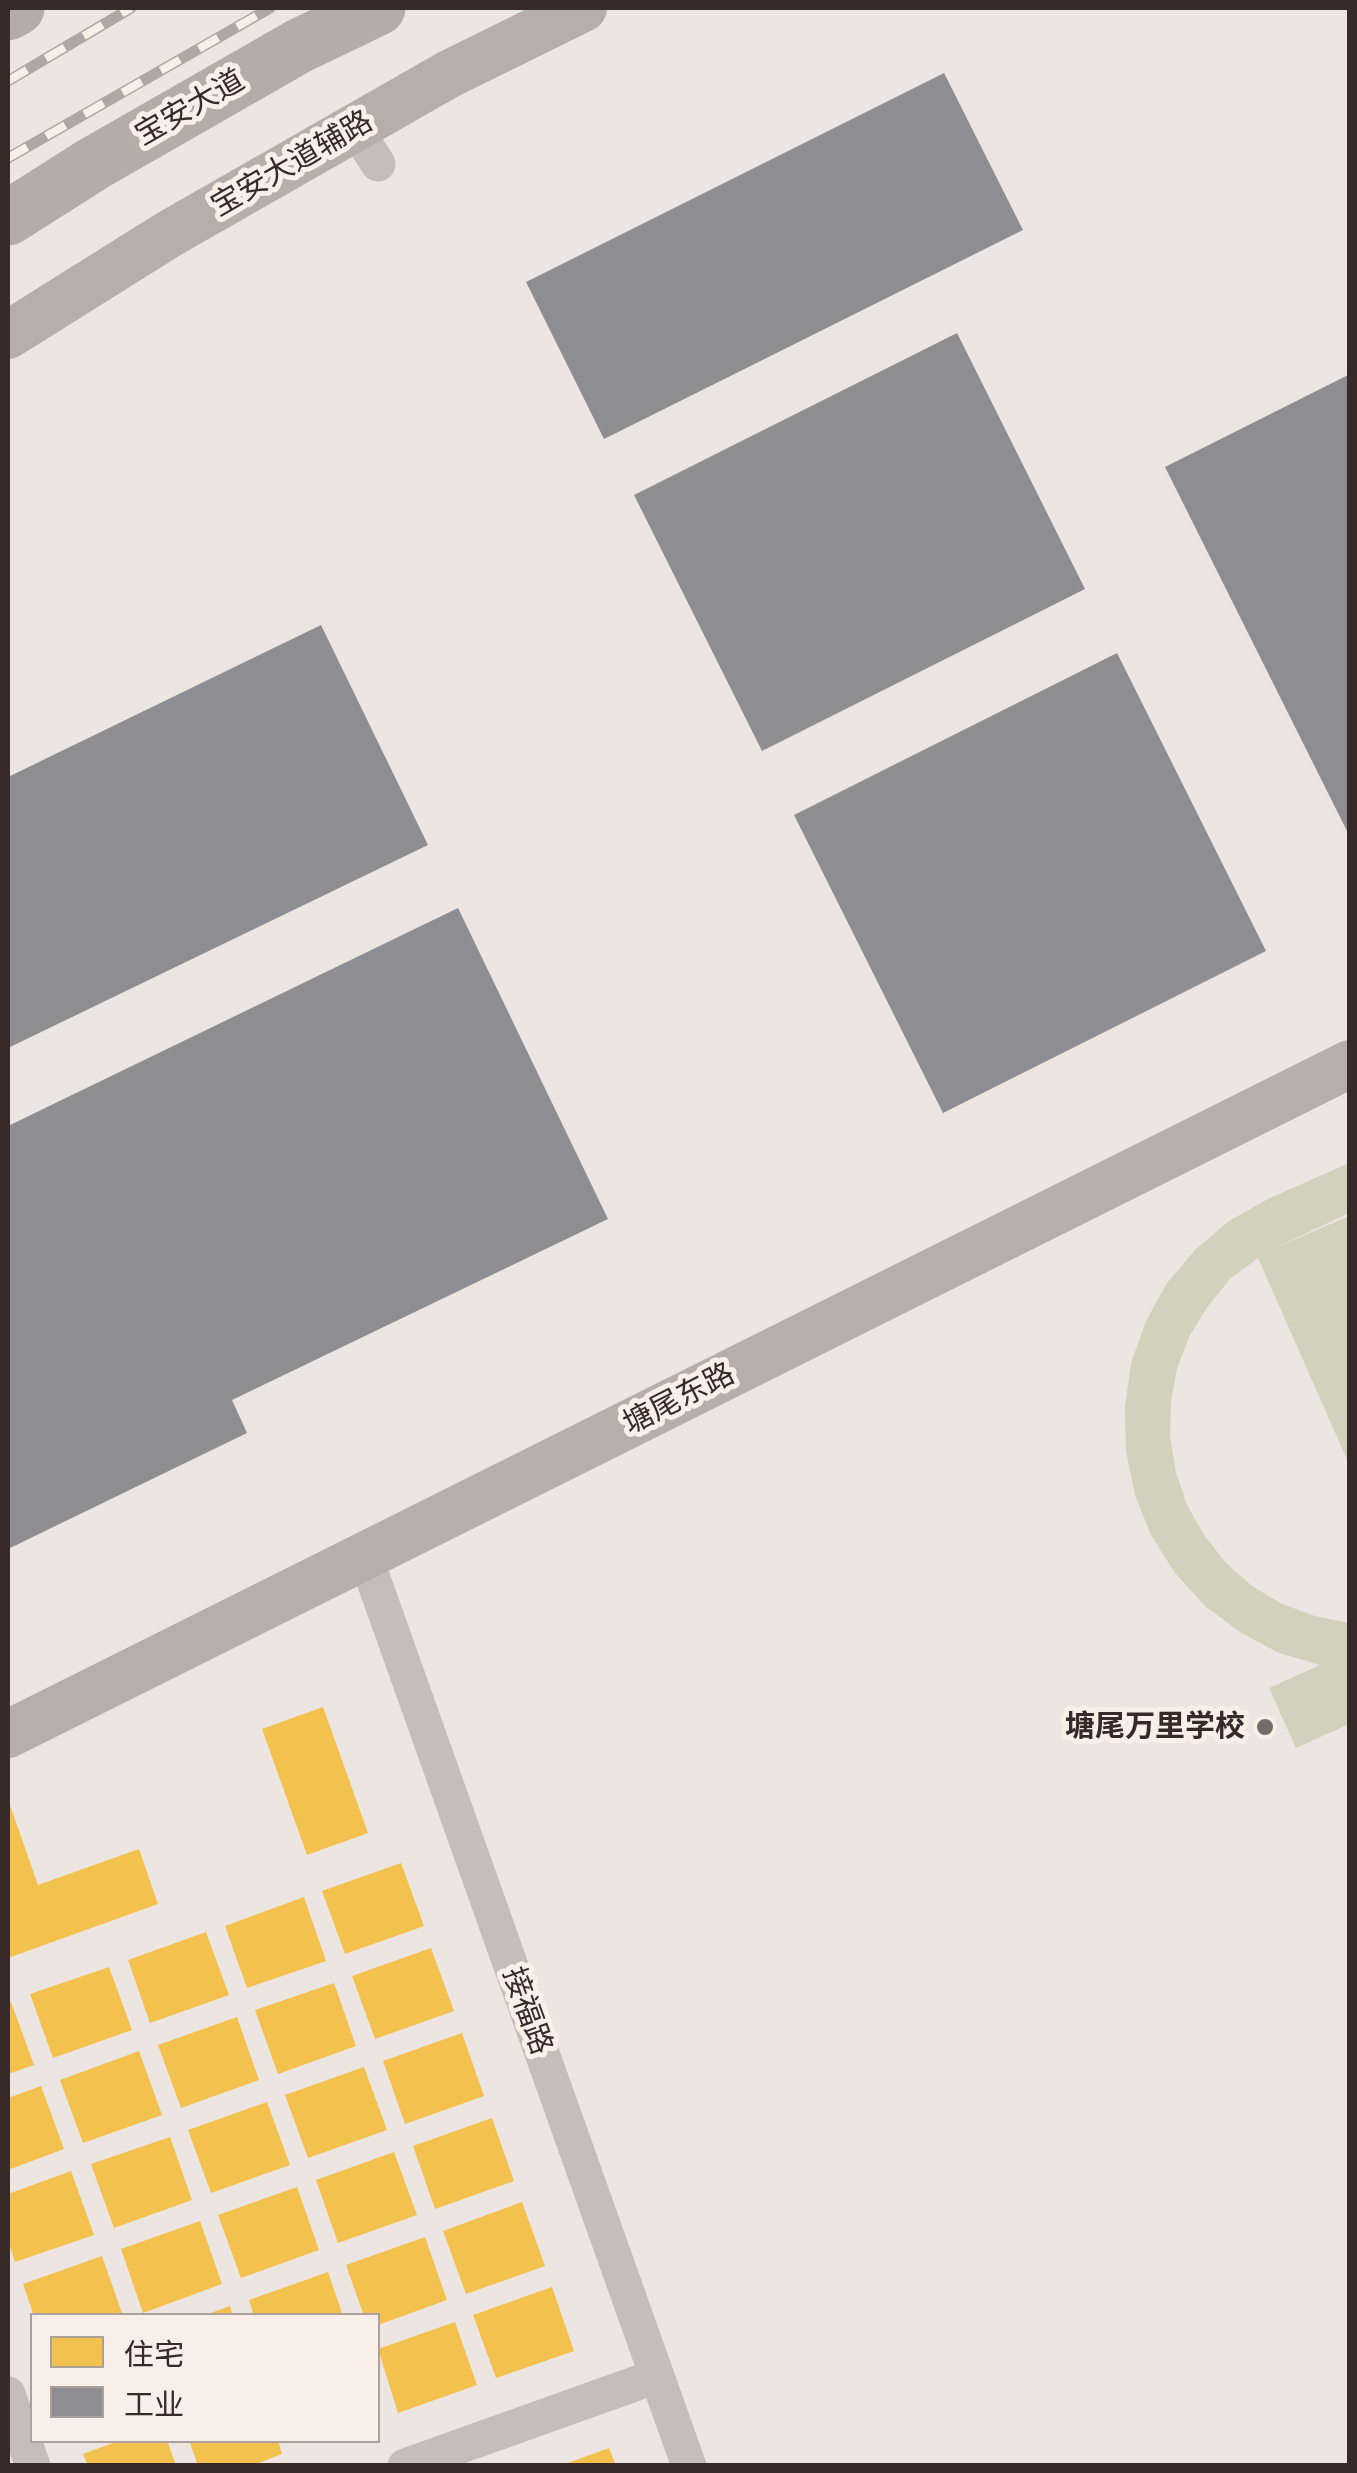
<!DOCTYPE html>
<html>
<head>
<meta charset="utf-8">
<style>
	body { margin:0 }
	#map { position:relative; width:1357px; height:2473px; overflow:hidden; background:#ede5e1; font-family:Raleway,"Noto Sans SC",sans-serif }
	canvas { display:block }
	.frame { position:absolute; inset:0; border:10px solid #372a28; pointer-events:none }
	.legend { position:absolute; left:30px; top:2313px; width:350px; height:130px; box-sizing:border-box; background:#f9eee8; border:2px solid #aba09b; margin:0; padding:12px 18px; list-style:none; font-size:30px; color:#372a28 }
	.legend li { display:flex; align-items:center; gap:20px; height:50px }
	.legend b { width:50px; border:2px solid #aba09b }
</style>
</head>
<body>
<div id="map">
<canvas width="1357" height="2473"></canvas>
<div class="frame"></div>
<ul class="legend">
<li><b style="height:28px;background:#f2c14e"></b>住宅</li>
<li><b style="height:28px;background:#8d8d92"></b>工业</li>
</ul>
</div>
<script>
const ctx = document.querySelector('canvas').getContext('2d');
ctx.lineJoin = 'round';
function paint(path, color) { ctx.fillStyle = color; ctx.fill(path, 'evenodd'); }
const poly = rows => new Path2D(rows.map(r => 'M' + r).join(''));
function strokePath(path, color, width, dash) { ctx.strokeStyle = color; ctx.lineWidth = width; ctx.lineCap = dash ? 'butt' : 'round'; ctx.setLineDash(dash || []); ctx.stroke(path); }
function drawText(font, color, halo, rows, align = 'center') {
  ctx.font = font + ' Raleway,"Noto Sans SC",sans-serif'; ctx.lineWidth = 10; ctx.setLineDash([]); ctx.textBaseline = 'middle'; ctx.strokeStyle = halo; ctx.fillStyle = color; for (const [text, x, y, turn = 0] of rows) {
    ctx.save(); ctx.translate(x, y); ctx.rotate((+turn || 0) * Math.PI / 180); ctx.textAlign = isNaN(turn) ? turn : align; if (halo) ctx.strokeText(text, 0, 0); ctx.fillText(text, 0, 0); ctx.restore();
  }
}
paint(poly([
	[1349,1163,1349,1213,1273,1249,1349,1216,1349,1464,1258,1258,1230,1279,1208,1306,1190,1335,1177,1368,1171,1402,1170,1437,1176,1472,1187,1505,1204,1535,1226,1563,1252,1586,1282,1604,1315,1616,1349,1623,1349,1724,1296,1748,1269,1688,1320,1665,1279,1653,1240,1632,1205,1606,1175,1573,1151,1535,1135,1495,1126,1451,1125,1407,1131,1363,1146,1321,1167,1283,1196,1249,1229,1221,1268,1199]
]), '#d2d1bb');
paint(poly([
	[323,1707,368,1833,307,1855,262,1729],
	[10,1805,38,1885,139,1849,158,1904,8,1958,8,1806],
	[401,1863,424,1926,345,1954,322,1891],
	[304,1897,326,1961,247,1988,225,1926],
	[206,1932,229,1995,150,2023,128,1960],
	[431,1948,454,2011,375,2039,352,1976],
	[109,1967,132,2030,53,2058,30,1994],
	[334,1983,356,2046,278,2074,255,2010],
	[11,2002,34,2065,8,2074,8,2003],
	[237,2017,259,2080,181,2108,158,2045],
	[462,2033,484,2096,405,2124,383,2061],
	[139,2051,162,2115,83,2143,60,2080],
	[364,2067,387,2130,308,2158,285,2095],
	[41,2086,64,2149,8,2170,8,2098],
	[267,2102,290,2165,211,2193,188,2130],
	[492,2118,514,2181,435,2209,413,2146],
	[170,2137,192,2200,114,2228,91,2164],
	[394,2152,417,2215,338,2243,316,2180],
	[71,2171,94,2235,15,2262,8,2241,8,2194],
	[297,2187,319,2250,241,2278,218,2215],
	[522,2202,545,2266,466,2294,443,2231],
	[200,2221,222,2284,143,2313,121,2249],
	[425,2237,447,2300,378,2325,378,2316,364,2316,346,2265],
	[102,2256,123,2316,34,2316,23,2284],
	[328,2272,343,2316,254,2316,249,2300],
	[552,2287,574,2351,496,2378,473,2315],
	[230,2306,233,2316,205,2316,205,2315],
	[455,2322,477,2385,398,2413,378,2349],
	[121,2440,167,2440,176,2466,88,2466,83,2454],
	[189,2440,278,2440,282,2454,251,2466,198,2466],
	[609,2448,616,2466,562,2466,562,2465]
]), '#f2c14e');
paint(poly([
	[944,73,1023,230,604,439,526,282],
	[957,333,1085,589,762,751,634,495],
	[1350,374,1350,837,1165,467],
	[321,625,428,845,8,1048,8,777],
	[1117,653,1266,951,943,1113,794,815],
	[458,908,608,1219,232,1400,247,1433,8,1549,8,1126]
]), '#8d8d92');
strokePath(poly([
	[355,128,378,164],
	[365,1556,689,2466],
	[8,2394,33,2466],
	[405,2466,657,2376]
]), '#c6bdba', 35);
strokePath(poly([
	[8,335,169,234,449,74,583,8],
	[8,1734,1350,1064]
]), '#b7adaa', 48);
strokePath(poly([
	[8,13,17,8],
	[8,218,93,164,299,46,378,8]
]), '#b4aca9', 55);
const rail = poly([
	[8,81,131,8],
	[8,158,270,8]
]);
strokePath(rail, '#aea7a4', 11);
strokePath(rail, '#f9eee8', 8, [22]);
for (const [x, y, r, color] of [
	[1265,1727,10,"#776b69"]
]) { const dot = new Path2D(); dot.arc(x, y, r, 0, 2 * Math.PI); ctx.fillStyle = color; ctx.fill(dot); strokePath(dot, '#f9eee8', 4); }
drawText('30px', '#372a28', '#f9eee8', [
	["宝安大道",190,108,-30],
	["宝安大道辅路",292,164,-30],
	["塘尾东路",679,1399,-27],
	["接福路",527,2011,70]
]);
drawText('bold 30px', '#372a28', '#f9eee8', [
	["塘尾万里学校",1245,1727]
], 'right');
</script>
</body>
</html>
